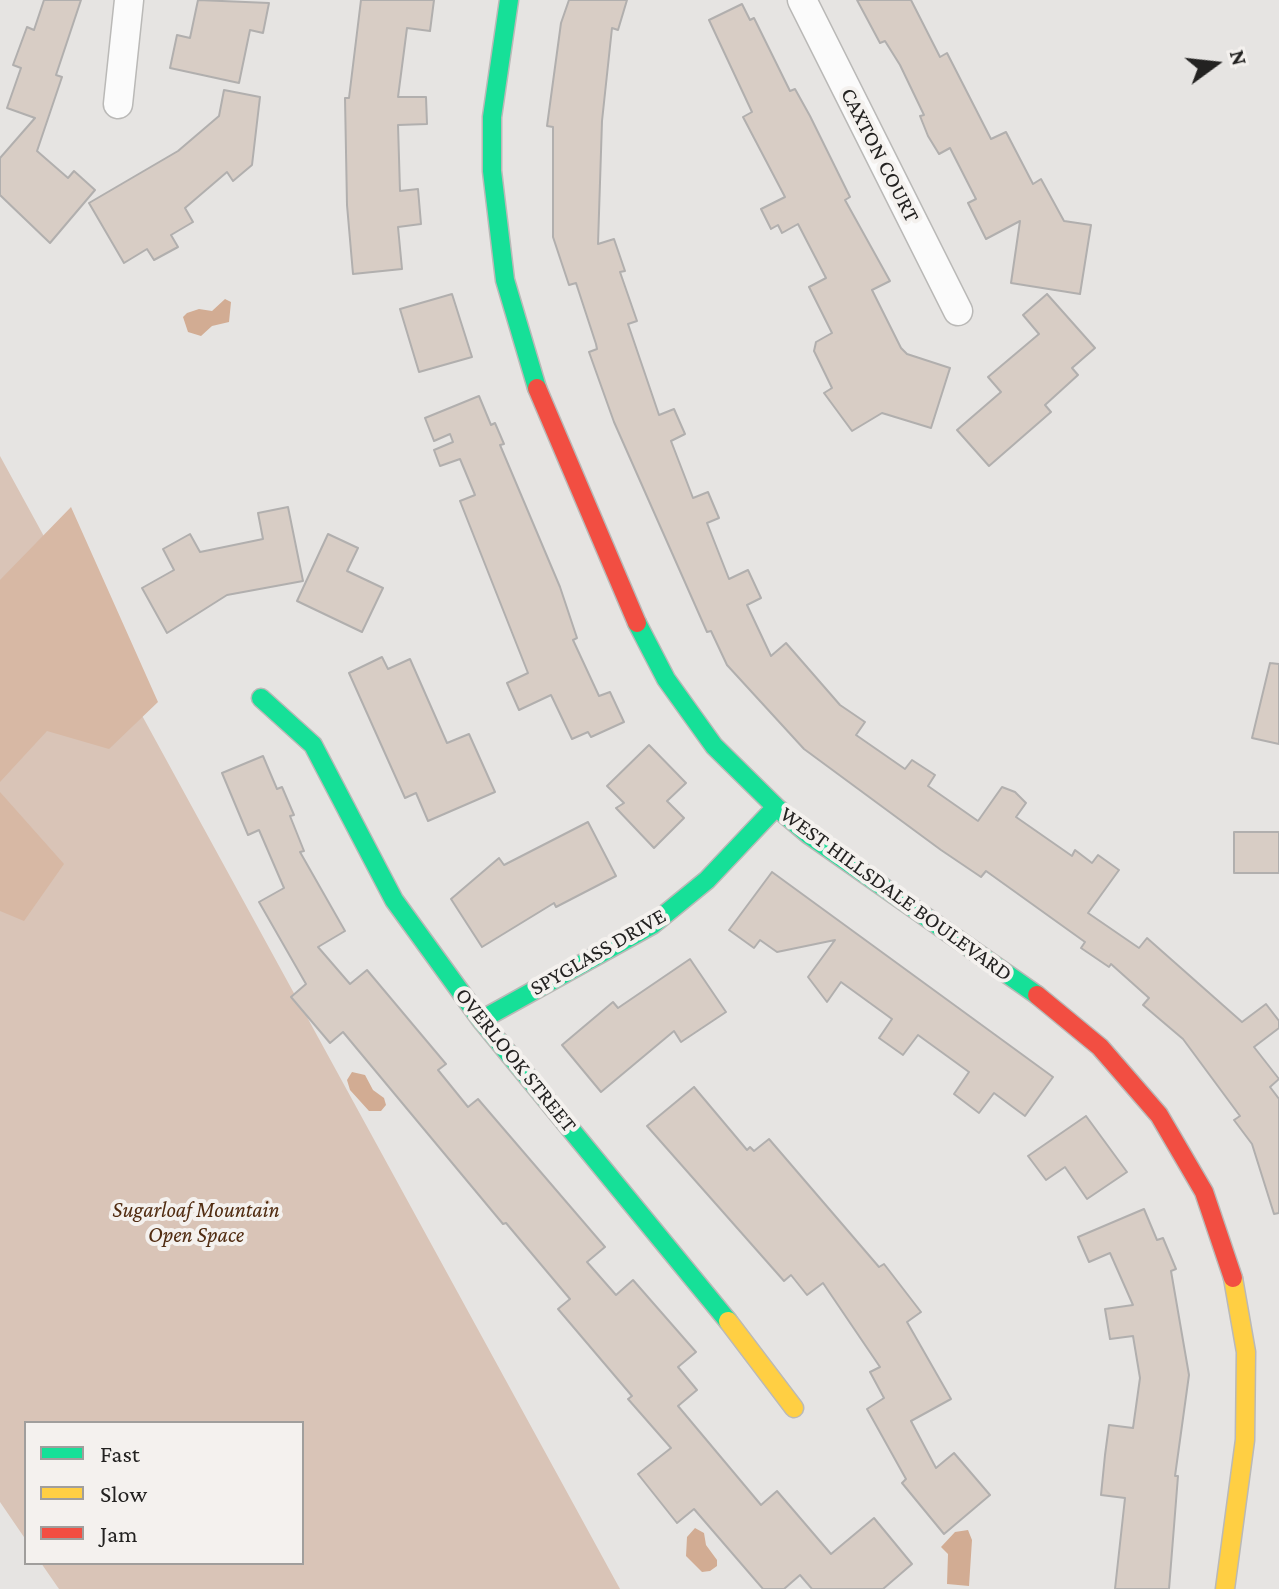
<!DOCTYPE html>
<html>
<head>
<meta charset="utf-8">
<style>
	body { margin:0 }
	#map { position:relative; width:1279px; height:1589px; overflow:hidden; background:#e6e4e2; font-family:"Crimson Pro",serif }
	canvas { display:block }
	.legend { position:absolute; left:24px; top:1421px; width:280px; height:144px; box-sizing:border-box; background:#f4f1ee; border:2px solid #a09e9c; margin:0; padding:10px 14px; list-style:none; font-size:24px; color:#232221 }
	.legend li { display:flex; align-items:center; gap:16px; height:40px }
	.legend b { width:40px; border:2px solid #a09e9c }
	.north { position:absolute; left:1175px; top:24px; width:80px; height:80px; -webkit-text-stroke:6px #f4f1ee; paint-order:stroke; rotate:75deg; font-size:22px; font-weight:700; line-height:32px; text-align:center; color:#232221 }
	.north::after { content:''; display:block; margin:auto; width:28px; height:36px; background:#232221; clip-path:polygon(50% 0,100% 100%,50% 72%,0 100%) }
</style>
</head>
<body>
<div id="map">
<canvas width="1279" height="1589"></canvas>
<ul class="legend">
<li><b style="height:10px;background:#16e098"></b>Fast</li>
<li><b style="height:10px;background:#ffcf43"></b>Slow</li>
<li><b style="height:10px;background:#f24e42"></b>Jam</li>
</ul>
<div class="north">N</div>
</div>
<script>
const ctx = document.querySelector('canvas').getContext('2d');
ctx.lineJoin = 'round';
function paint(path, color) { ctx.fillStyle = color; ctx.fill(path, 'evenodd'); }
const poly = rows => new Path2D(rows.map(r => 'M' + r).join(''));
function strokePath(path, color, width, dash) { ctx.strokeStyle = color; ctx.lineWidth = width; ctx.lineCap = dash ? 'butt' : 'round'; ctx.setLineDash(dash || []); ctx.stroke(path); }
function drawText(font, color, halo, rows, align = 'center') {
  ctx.font = font + ' "Crimson Pro",serif'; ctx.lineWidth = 8; ctx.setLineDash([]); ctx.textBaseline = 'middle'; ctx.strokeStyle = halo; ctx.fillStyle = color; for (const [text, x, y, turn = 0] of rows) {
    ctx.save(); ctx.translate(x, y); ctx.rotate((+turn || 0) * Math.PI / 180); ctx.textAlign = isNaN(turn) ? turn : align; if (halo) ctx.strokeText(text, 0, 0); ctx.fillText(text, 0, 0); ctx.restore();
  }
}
paint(poly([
	[0,456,620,1589,59,1589,41,1563,302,1563,302,1423,26,1423,26,1540,0,1502]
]), '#d9c4b7');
paint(poly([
	[71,507,158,702,109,749,47,731,0,782,0,580],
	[0,792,64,864,24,921,0,911]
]), '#d7b8a4');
paint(poly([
	[225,299,231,302,229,322,212,326,201,336,188,332,183,317,187,313,199,309,212,311],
	[352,1072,365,1075,373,1090,384,1098,386,1105,381,1111,369,1111,350,1090,347,1080],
	[695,1528,704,1533,706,1545,717,1560,717,1566,710,1571,702,1572,686,1556,687,1537],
	[968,1530,972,1540,969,1586,947,1584,948,1554,941,1547,955,1532]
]), '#d2ac93');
const building = poly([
	[44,0,81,0,56,75,62,77,37,151,68,178,74,171,95,190,50,243,0,195,0,158,35,118,7,108,21,68,13,65,27,27,34,30,44,0],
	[198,0,269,3,263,33,250,30,239,83,170,68,177,35,190,38,198,0],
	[361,0,434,0,430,31,407,28,398,97,426,97,427,124,398,125,400,191,418,189,421,224,398,227,402,269,353,274,347,205,345,98,349,98,361,0],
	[569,0,627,0,618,30,612,28,602,121,598,244,614,239,625,271,620,272,637,321,628,324,659,415,674,409,685,434,671,441,693,498,708,492,719,518,707,523,729,579,748,570,761,598,747,605,771,656,786,643,840,705,865,722,856,735,905,769,912,760,935,775,928,786,978,821,1002,787,1015,792,1026,803,1016,817,1072,856,1075,850,1092,863,1098,855,1119,870,1088,913,1139,948,1147,938,1242,1022,1266,1004,1279,1021,1279,1028,1254,1047,1279,1079,1270,1087,1279,1099,1279,1213,1274,1214,1252,1144,1234,1120,1240,1116,1183,1039,1143,1005,1149,998,1111,964,1109,967,1081,948,1085,942,986,871,981,877,941,850,804,749,727,665,711,631,707,632,614,422,589,352,597,349,596,344,576,283,569,285,553,237,553,127,547,126,561,23,569,0],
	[857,0,911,0,940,57,947,53,991,139,1006,132,1033,184,1041,179,1064,221,1091,225,1080,294,1011,283,1020,221,986,239,968,203,976,199,950,148,939,154,928,136,920,116,924,115,900,65,885,41,880,43,857,0],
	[742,4,750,20,754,18,790,91,795,89,810,116,850,197,845,200,890,281,872,290,901,348,907,354,950,368,931,428,882,413,852,431,824,393,832,388,814,351,816,342,832,333,809,287,826,278,798,224,782,233,778,225,771,229,761,209,785,197,743,117,752,112,709,20,742,4],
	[224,90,260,97,252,165,233,181,227,172,185,208,193,222,171,235,178,247,154,260,147,249,124,263,89,203,178,151,219,116,224,90],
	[452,294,472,357,419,372,400,309,452,294],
	[1047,294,1095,348,1072,368,1078,375,1045,405,1051,412,989,466,957,430,1001,392,988,377,1039,334,1023,315,1047,294],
	[479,396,491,425,495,423,504,444,500,445,560,587,577,638,573,640,599,696,610,692,624,722,591,737,588,732,572,739,551,695,519,710,507,683,528,673,460,501,475,495,460,459,440,466,434,450,453,442,450,434,434,441,425,418,479,396],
	[288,507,303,581,227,595,167,633,142,588,174,570,163,549,190,534,200,552,263,539,258,513,288,507],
	[328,534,358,548,347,571,383,588,362,632,297,601,328,534],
	[382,657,388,669,410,659,447,743,469,734,495,792,428,821,416,793,405,798,349,673,382,657],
	[1270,663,1279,664,1279,744,1252,738,1270,663],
	[649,745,686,783,667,801,684,818,654,848,616,808,624,803,607,786,649,745],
	[263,756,277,789,282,787,294,815,290,816,304,851,300,852,345,931,318,947,350,984,367,970,446,1064,438,1070,468,1107,478,1099,605,1247,587,1262,616,1295,633,1280,696,1352,678,1367,697,1390,678,1406,761,1505,777,1491,831,1554,874,1518,912,1564,883,1589,812,1589,800,1575,784,1589,763,1589,694,1509,677,1523,638,1474,671,1448,628,1399,632,1396,558,1309,570,1299,506,1223,503,1224,343,1032,330,1043,291,997,306,984,259,902,284,888,259,830,248,835,222,773,263,756],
	[588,822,616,876,556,907,554,903,482,947,451,899,499,858,504,865,588,822],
	[1234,832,1279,832,1279,873,1234,873,1234,832],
	[772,872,1053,1077,1025,1116,994,1093,979,1113,954,1094,969,1072,918,1035,903,1055,879,1038,892,1019,841,982,827,1002,808,977,835,940,777,952,760,940,754,948,729,930,772,872],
	[690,959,726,1012,681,1042,674,1031,601,1092,562,1045,613,1002,618,1008,690,959],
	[694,1087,747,1150,750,1147,754,1151,769,1139,879,1267,884,1264,921,1312,907,1322,951,1399,911,1421,936,1468,954,1453,990,1495,944,1534,902,1483,906,1479,867,1409,884,1398,870,1372,880,1367,823,1283,807,1295,791,1275,784,1281,647,1126,694,1087],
	[1086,1116,1127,1172,1087,1199,1065,1167,1046,1180,1028,1156,1086,1116],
	[1144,1209,1157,1240,1163,1238,1176,1269,1171,1271,1189,1375,1175,1476,1178,1476,1169,1589,1115,1589,1125,1498,1101,1495,1105,1455,1109,1425,1133,1428,1140,1378,1133,1336,1110,1339,1105,1309,1133,1305,1110,1253,1089,1262,1078,1237,1144,1209]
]);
paint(building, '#d8cdc5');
strokePath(building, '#b1afae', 2);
const street = poly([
	[802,0,958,311],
	[118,104,129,0]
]);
const fast = poly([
	[509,0,492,117,492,171,505,280,537,388],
	[637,623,666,679,714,746,776,807,809,835,1037,995],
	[261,698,313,745,394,900,481,1020,728,1321],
	[481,1020,652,925,707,880,776,807]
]);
const slow = poly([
	[728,1321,794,1408],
	[1225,1589,1245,1440,1246,1352,1233,1278]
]);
const jam = poly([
	[537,388,637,623],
	[1037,995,1100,1047,1159,1115,1204,1192,1233,1278]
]);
strokePath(street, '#bab9b7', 31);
strokePath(fast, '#bab9b7', 21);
strokePath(slow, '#bab9b7', 21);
strokePath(jam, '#bab9b7', 21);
strokePath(street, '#fbfbfb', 28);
strokePath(fast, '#16e098', 18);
strokePath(slow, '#ffcf43', 18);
strokePath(jam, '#f24e42', 18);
drawText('22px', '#232221', '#f4f1ee', [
	["CAXTON COURT",880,155,63],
	["WEST HILLSDALE BOULEVARD",896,894,36],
	["SPYGLASS DRIVE",598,952,-30],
	["OVERLOOK STREET",516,1060,51]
]);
drawText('italic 22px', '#512c11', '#f4f1ee', [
	["Sugarloaf Mountain",196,1210],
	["Open Space",196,1235]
]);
</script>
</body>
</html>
